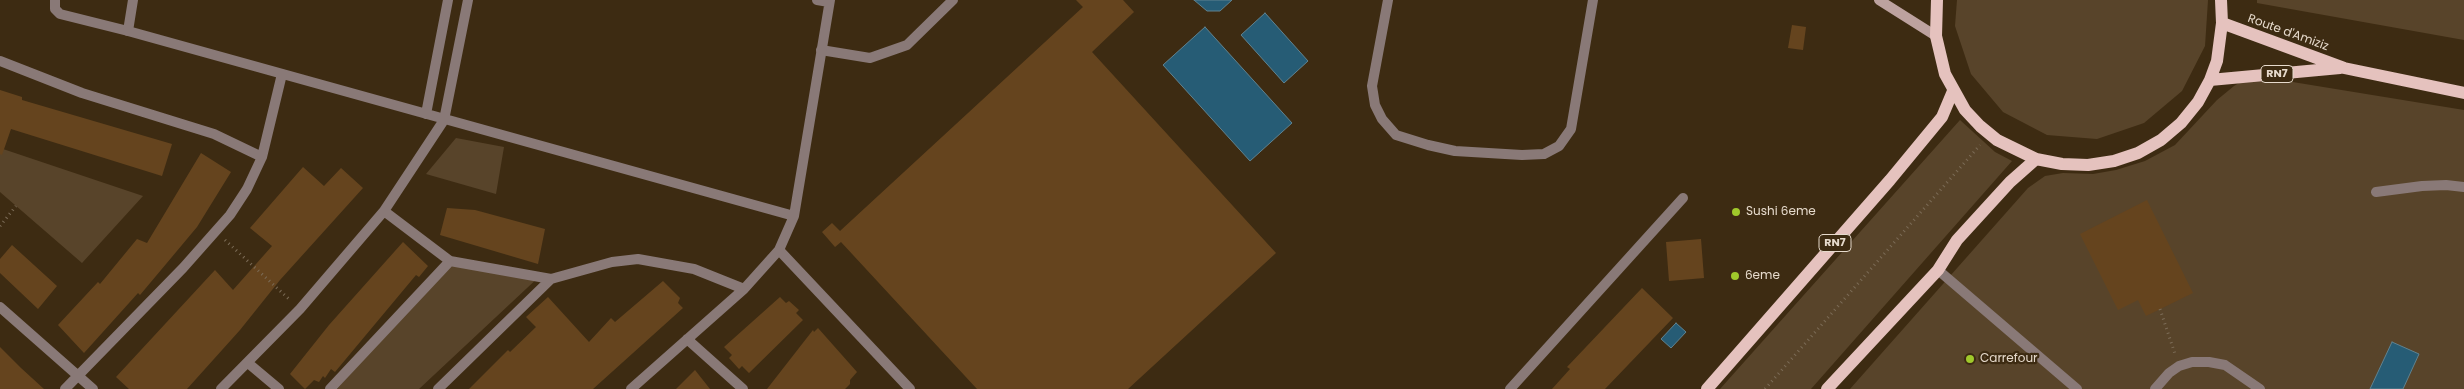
<!DOCTYPE html>
<html>
<head>
<meta charset="utf-8">
<style>
	body { margin:0 }
	canvas { display:block; background:#3d2b12 }
</style>
</head>
<body>
<canvas width="2464" height="389"></canvas>
<script>
const ctx = document.querySelector('canvas').getContext('2d');
ctx.lineJoin = 'round';
function paint(path, color) { ctx.fillStyle = color; ctx.fill(path, 'evenodd'); }
const poly = rows => new Path2D(rows.map(r => 'M' + r).join(''));
function strokePath(path, color, width, dash) { ctx.strokeStyle = color; ctx.lineWidth = width; ctx.lineCap = dash ? 'butt' : 'round'; ctx.setLineDash(dash || []); ctx.stroke(path); }
function drawText(font, color, halo, rows, align = 'center') {
  ctx.font = font + ' Poppins,sans-serif'; ctx.lineWidth = 4.5; ctx.setLineDash([]); ctx.textBaseline = 'middle'; ctx.strokeStyle = halo; ctx.fillStyle = color; for (const [text, x, y, turn = 0] of rows) {
    ctx.save(); ctx.translate(x, y); ctx.rotate((+turn || 0) * Math.PI / 180); ctx.textAlign = isNaN(turn) ? turn : align; if (halo) ctx.strokeText(text, 0, 0); ctx.fillText(text, 0, 0); ctx.restore();
  }
}
paint(poly([
	[1957,0,2208,0,2205,46,2182,91,2144,123,2097,139,2047,135,2003,112,1971,74,1955,26],
	[2257,0,2464,0,2464,40,2257,3],
	[2262,77,2464,110,2464,389,1850,389,2028,188,2045,176,2063,173,2093,174,2116,170,2145,161,2175,145,2217,100,2234,86,2247,78],
	[1960,120,1995,152,2012,161,1811,389,1720,389],
	[456,138,504,147,496,194,426,174],
	[0,148,143,196,82,263,0,192],
	[453,259,542,274,419,389,337,389]
]), '#58442a');
const water = poly([
	[1194,0,1232,0,1220,11,1207,11,1194,0],
	[1265,13,1308,61,1284,83,1241,35,1265,13],
	[1205,27,1292,123,1250,161,1163,65,1205,27],
	[1676,323,1686,332,1671,348,1661,339,1676,323],
	[2392,342,2419,354,2403,389,2370,389,2392,342]
]);
paint(water, '#265c75');
strokePath(water, '#60828f', 1);
paint(poly([
	[1076,0,1123,0,1134,12,1092,52,1276,253,1128,389,977,389,841,242,835,247,822,232,832,223,840,231,1083,7],
	[1792,25,1806,27,1803,50,1788,48],
	[0,90,22,97,22,100,172,144,162,176,11,129,2,155,0,154],
	[201,153,231,172,197,227,161,270,140,295,138,293,84,353,58,325,98,282,100,284,137,239,147,243],
	[303,167,324,186,341,168,363,188,280,280,240,330,187,389,129,389,116,377,215,270,233,290,272,246,250,228],
	[2147,200,2193,293,2146,316,2138,300,2118,310,2080,234],
	[447,208,475,210,545,229,538,264,440,235],
	[1701,239,1704,278,1669,281,1666,242],
	[403,242,428,266,419,277,416,275,335,372,331,369,325,378,323,376,319,382,314,380,305,389,290,374,329,325],
	[12,245,57,286,38,309,0,273,0,259],
	[663,281,680,298,678,303,683,308,593,389,469,389,508,350,510,352,536,327,526,317,548,297,589,342,611,318,615,322],
	[1642,288,1673,318,1605,389,1552,389,1570,369,1567,367],
	[780,297,786,303,789,301,799,310,796,313,803,320,749,373,742,366,739,369,729,358,732,355,724,347],
	[818,328,857,372,850,380,850,384,845,389,767,389,813,330,814,332],
	[0,347,21,368,44,389,0,389],
	[695,370,710,389,676,389]
]), '#65441e');
strokePath(poly([
	[0,226,16,206],
	[225,240,290,300],
	[2160,309,2175,354],
	[1765,389,1980,145]
]), '#7c6c57', 3, [1, 4]);
strokePath(poly([
	[55,0,55,9,60,14,128,31],
	[1388,0,1372,86,1375,105,1382,119,1396,135,1428,145,1455,151,1522,155,1544,154,1559,146,1571,129,1593,0],
	[821,50,870,58,907,45,953,0],
	[2155,389,2169,373,2179,366,2192,362,2209,362,2225,365,2260,389]
]), '#897977', 10);
strokePath(poly([
	[133,0,128,31,794,216],
	[817,0,829,2],
	[0,61,82,93,214,134,262,157],
	[426,114,448,0],
	[2376,192,2422,186,2446,185,2464,187],
	[384,211,450,261,551,279,612,262,638,259,694,269,744,289],
	[779,250,910,389],
	[1938,270,2077,389],
	[0,307,93,389],
	[687,339,743,389],
	[248,363,279,389],
	[65,389,183,268,230,215,247,189,262,157,282,74],
	[221,389,300,309,384,211,444,120,468,0],
	[330,389,450,261],
	[438,389,551,279],
	[631,389,744,289,779,250,794,216,830,0],
	[1510,389,1683,198]
]), '#897977', 10);
strokePath(poly([
	[1879,0,1936,36]
]), '#bda29f', 10);
strokePath(poly([
	[1937,0,1936,36,1945,74,1965,110,1980,126,1997,140,2036,159,2062,164,2088,165,2114,161,2138,153,2161,140,2181,123,2198,102,2210,80,2217,61,2222,23,2221,0],
	[2222,23,2344,68,2464,93],
	[2210,80,2340,68],
	[1707,389,1890,180,1942,117,1953,91],
	[1827,389,1938,270,1957,240,2010,182,2036,159]
]), '#e5c2be', 12);
for (const [x, y, r, color] of [
	[1736,212,5,"#a0c92b"],
	[1735,276,5,"#a0c92b"],
	[1970,359,5,"#a0c92b"]
]) { const dot = new Path2D(); dot.arc(x, y, r, 0, 2 * Math.PI); ctx.fillStyle = color; ctx.fill(dot); strokePath(dot, '#3d2b12', 2); }
for (const [x, y, w] of [
	[2277,74,32],
	[1835,243,32]
]) { const box = new Path2D(); box.roundRect(x - w / 2, y - 8.5, w, 17, 4); ctx.fillStyle = '#3d2b12'; ctx.fill(box); strokePath(box, '#e6dacc', 1); }
drawText('bold 11px', '#e6dacc', null, [
	["RN7",2277,74],
	["RN7",1835,243]
]);
drawText('12px', '#e6dacc', '#3d2b12', [
	["Route d'Amiziz",2288,33,20]
]);
drawText('12px', '#e6dacc', '#3d2b12', [
	["Sushi 6eme",1746,212],
	["6eme",1745,276],
	["Carrefour",1980,359]
], 'left');
</script>
</body>
</html>
